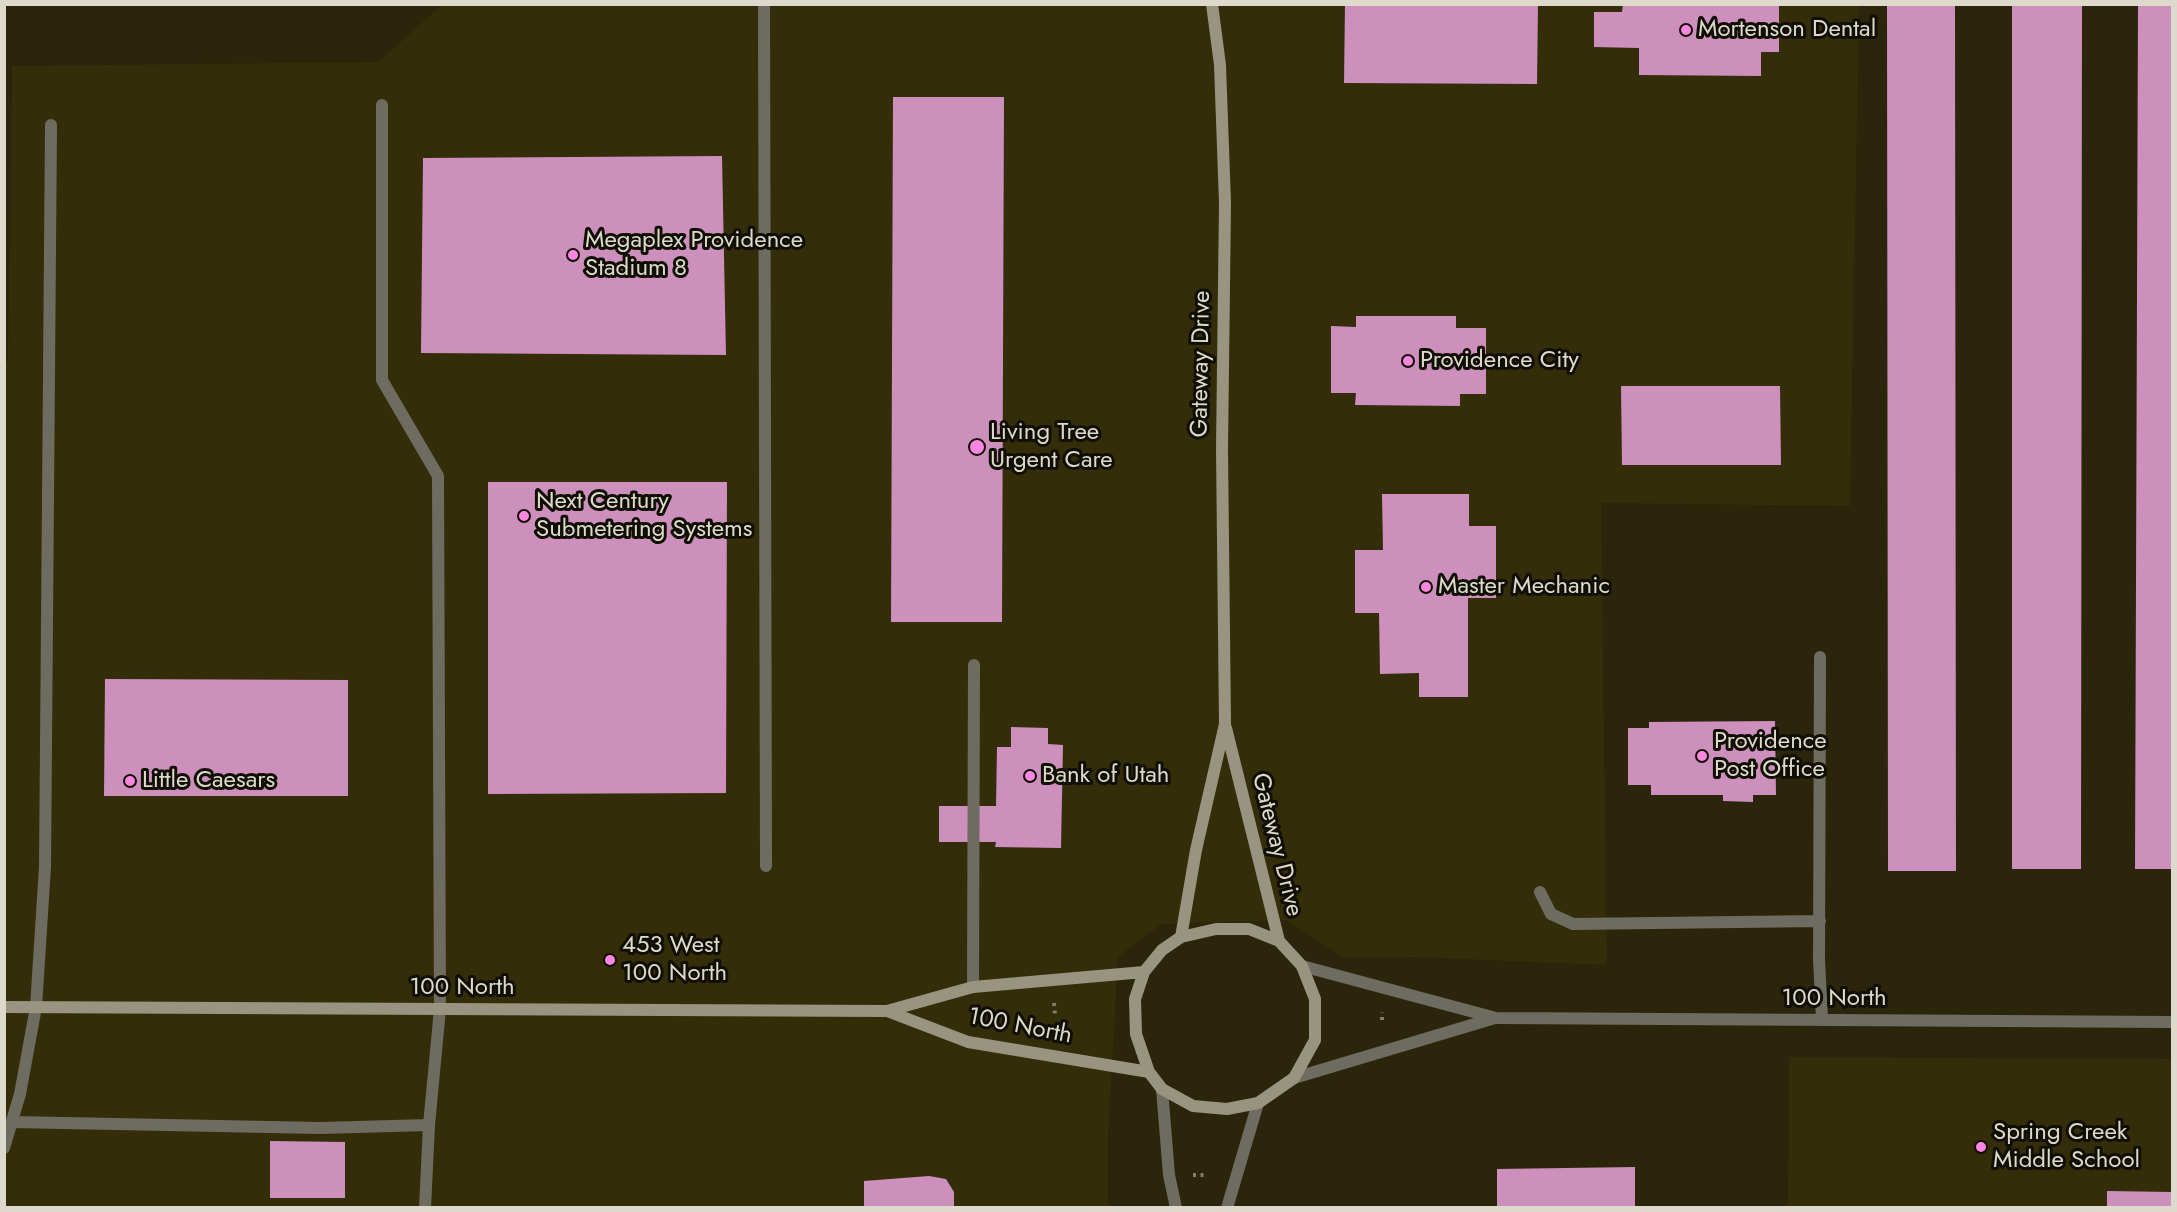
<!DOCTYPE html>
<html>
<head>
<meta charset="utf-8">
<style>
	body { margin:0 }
	#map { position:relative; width:2177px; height:1212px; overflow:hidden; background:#2b250b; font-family:Jost,sans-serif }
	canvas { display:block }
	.frame { position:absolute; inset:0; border:6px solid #dddacb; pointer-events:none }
</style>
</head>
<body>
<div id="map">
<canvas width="2177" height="1212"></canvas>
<div class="frame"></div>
</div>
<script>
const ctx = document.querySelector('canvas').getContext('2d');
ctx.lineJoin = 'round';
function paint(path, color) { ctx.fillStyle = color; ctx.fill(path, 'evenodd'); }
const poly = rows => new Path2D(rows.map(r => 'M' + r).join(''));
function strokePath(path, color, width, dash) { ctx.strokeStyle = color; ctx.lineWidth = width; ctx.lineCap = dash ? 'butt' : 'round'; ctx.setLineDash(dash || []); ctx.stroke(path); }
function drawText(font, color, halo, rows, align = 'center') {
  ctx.font = font + ' Jost,sans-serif'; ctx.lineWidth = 6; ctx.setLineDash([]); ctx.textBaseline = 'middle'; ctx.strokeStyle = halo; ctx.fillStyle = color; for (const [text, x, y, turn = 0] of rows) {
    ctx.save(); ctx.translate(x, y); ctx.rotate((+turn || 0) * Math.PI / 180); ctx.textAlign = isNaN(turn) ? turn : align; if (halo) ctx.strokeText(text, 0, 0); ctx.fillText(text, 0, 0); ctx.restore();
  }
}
paint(poly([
	[443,4,1859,5,1850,506,1601,503,1607,965,1413,957,1344,958,1286,920,1161,924,1118,957,1108,1140,1108,1207,5,1208,4,362,8,362,12,66,378,62],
	[1789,1057,2172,1059,2172,1207,1788,1208]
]), '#342d0a');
paint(poly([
	[1345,4,1538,4,1537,84,1344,83],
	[1623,4,1779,4,1779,52,1761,52,1761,76,1639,75,1639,48,1594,47,1594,12,1622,12],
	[1887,4,1955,4,1956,871,1888,871],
	[2012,4,2082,4,2081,869,2012,869],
	[2138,4,2172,4,2172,869,2135,869],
	[893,97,1004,97,1002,622,891,622],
	[722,156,726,355,421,353,423,158],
	[1356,316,1456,316,1456,328,1486,328,1486,394,1460,394,1460,406,1355,405,1356,393,1331,393,1331,326,1356,327],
	[1621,386,1780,386,1781,465,1622,465],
	[488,482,727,482,726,793,488,794],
	[1382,494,1469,494,1469,526,1496,526,1496,598,1468,598,1468,697,1419,697,1419,673,1380,674,1379,613,1355,613,1355,550,1383,550],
	[105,679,348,680,348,796,104,796],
	[1775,721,1776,795,1753,795,1753,802,1723,801,1723,795,1651,795,1651,785,1628,785,1628,728,1649,728,1649,722],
	[1011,727,1048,728,1048,744,1063,745,1061,848,995,847,996,842,939,842,939,806,996,806,997,747,1011,747],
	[270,1141,345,1142,345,1198,270,1198],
	[1635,1167,1635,1208,1497,1208,1497,1169],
	[929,1176,946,1179,954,1192,954,1208,864,1208,864,1181],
	[2107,1191,2172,1192,2172,1208,2107,1208]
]), '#cd90bd');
strokePath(poly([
	[1054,1003,1055,1016],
	[1382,1020,1382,1012],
	[1193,1175,1204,1175]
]), '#827e69', 4, [3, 4.5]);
strokePath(poly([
	[764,4,766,866],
	[382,105,382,380,438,476,440,1009,429,1125,425,1208],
	[1820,657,1819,959,1822,1019],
	[1540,892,1551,914,1573,924,1820,921],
	[973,987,974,665],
	[12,1122,320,1128,429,1125],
	[4,1148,20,1094,36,1007]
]), '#6e6c60', 12);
strokePath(poly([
	[36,1007,45,867,51,125]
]), '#6e6c60', 12);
strokePath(poly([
	[1302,966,1496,1018,2172,1022],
	[1294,1078,1495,1018],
	[1162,1089,1169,1175,1176,1208],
	[1227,1208,1258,1103]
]), '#6e6c60', 12);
strokePath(poly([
	[1226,728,1279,941],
	[1216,929,1249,929,1279,941,1302,966,1315,999,1315,1040,1294,1078,1258,1103,1227,1109,1193,1106,1162,1089,1149,1072,1136,1034,1135,999,1144,972,1162,950,1181,937,1216,929],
	[1181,937,1196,850,1225,724,1222,449,1225,203,1220,65,1212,4],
	[4,1007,887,1011,973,987,1144,972],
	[887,1011,968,1042,1149,1072]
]), '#989480', 12);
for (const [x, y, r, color] of [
	[1686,30,6,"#fd86e2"],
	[573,255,6,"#fd86e2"],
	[1408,361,6,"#fd86e2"],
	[977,447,8,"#fd86e2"],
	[524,516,6,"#fd86e2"],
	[1426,587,6,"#fd86e2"],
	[1702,756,6,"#fd86e2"],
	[1030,776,6,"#fd86e2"],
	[130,781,6,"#fd86e2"],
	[610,960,6,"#fd86e2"],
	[1981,1147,6,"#fd86e2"]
]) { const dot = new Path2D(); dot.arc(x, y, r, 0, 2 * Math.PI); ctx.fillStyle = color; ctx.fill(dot); strokePath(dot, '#110e05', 2); }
drawText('24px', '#dddacb', '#110e05', [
	["Mortenson Dental",1698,30],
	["Megaplex Providence",585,241],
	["Stadium 8",585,269],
	["Providence City",1420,361],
	["Living Tree",990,433],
	["Urgent Care",990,461],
	["Next Century",536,502],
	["Submetering Systems",536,530],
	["Master Mechanic",1438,587],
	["Providence",1714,742],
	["Post Office",1714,770],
	["Bank of Utah",1042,776],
	["Little Caesars",142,781],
	["453 West",622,946],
	["100 North",622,974],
	["Spring Creek",1993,1133],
	["Middle School",1993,1161]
], 'left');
drawText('24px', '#dddacb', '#110e05', [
	["Gateway Drive",1202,364,-89],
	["Gateway Drive",1276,845,76],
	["100 North",462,988],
	["100 North",1834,999],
	["100 North",1020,1027,11]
]);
</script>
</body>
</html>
